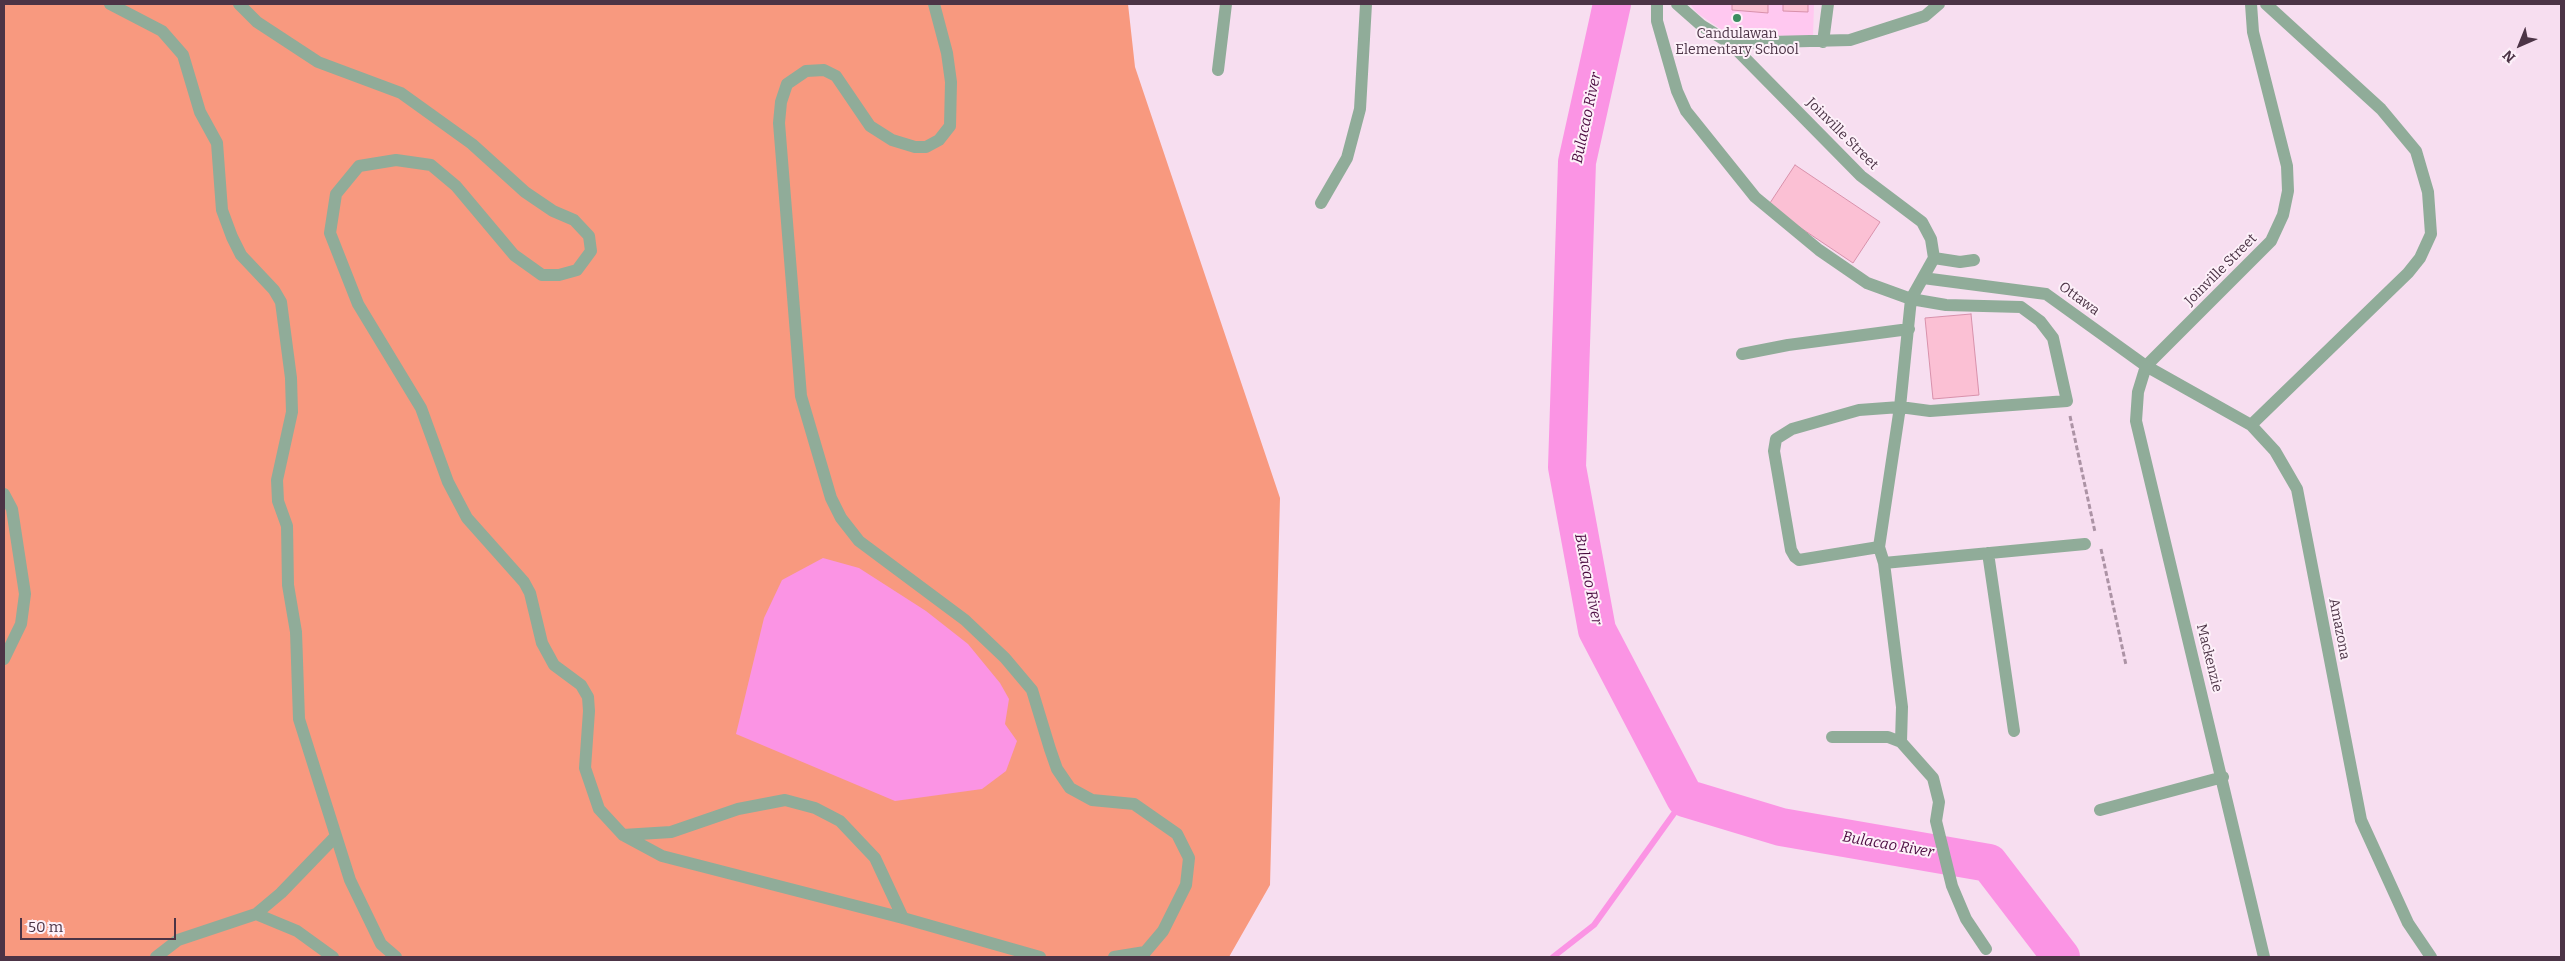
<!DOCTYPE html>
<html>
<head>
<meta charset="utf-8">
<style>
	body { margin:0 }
	#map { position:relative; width:2565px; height:961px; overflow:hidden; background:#f7def0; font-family:Bitter,serif }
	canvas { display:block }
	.frame { position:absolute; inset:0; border:5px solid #4c3446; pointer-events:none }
	.north { position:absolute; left:2495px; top:20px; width:50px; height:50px; -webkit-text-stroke:4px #fdf0f9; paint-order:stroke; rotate:224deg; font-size:14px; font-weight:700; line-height:20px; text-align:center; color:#4c3446 }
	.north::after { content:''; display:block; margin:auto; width:18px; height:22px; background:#4c3446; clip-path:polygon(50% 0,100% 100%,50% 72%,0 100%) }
	.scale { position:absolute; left:20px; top:918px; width:156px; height:22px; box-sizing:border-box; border:2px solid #4c3446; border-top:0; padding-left:6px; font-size:15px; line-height:18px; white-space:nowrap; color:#4c3446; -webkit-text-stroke:4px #fdf0f9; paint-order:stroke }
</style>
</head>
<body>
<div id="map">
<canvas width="2565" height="961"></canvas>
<div class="frame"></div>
<div class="north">N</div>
<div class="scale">50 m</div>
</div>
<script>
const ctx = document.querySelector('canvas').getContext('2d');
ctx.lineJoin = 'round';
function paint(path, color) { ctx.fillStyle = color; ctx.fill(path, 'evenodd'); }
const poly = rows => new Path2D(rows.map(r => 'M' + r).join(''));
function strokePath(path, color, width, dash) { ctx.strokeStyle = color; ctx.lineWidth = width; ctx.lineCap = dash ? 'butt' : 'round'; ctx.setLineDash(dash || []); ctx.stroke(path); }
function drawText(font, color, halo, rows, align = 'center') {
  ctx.font = font + ' Bitter,serif'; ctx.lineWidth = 4; ctx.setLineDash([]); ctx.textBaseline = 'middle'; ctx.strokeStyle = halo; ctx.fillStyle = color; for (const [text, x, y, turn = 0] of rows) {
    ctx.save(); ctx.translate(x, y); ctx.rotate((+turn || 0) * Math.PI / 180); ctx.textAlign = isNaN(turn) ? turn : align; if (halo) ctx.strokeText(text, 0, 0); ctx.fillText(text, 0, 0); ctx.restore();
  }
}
paint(poly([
	[1690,4,1814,4,1813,37,1728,34,1697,13]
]), '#ffc8f0');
paint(poly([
	[4,4,1128,4,1135,67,1280,498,1270,885,1229,957,4,957]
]), '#f8997f');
paint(poly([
	[823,558,859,568,926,611,968,644,1000,683,1009,699,1005,724,1017,741,1006,771,982,789,895,801,736,734,764,618,782,580]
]), '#fb94e4');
strokePath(poly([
	[1553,957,1594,925,1685,798]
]), '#fb94e4', 6);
strokePath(poly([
	[1612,4,1577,162,1567,467,1597,630,1685,798,1781,827,1989,863,2061,957]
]), '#fb94e4', 38);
const building = poly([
	[1732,4,1768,4,1768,13,1732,10,1732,4],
	[1783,4,1808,4,1808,12,1783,11,1783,4],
	[1795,165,1880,222,1853,263,1768,206,1795,165],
	[1971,314,1979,395,1933,399,1925,318,1971,314]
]);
paint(building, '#fbc0d4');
strokePath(building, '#d891ab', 1);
strokePath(poly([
	[2070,416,2095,532],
	[2101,549,2126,665]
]), '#ac93a5', 3, [5, 2.5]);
strokePath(poly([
	[110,4,162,31,183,55,200,112,217,143,222,210,232,237,241,255,274,290,281,302,291,378,292,412,277,480,278,501,287,526,288,585,296,632,299,719,350,880,381,944,396,957],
	[239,4,257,22,318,62,401,93,472,144,525,192,553,211,574,220,589,236,591,251,577,270,559,275,542,275,514,255,456,186,431,165,396,160,359,166,336,194,330,233,358,304,421,408,448,482,467,518,524,582,530,593,542,643,554,665,581,685,588,697,589,711,585,768,599,809,623,835,662,856,903,918,1040,957],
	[934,4,947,53,951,82,950,126,939,140,926,147,915,147,892,140,870,126,836,76,824,70,806,71,787,84,781,102,779,123,801,396,831,498,841,518,859,541,965,620,1005,658,1032,690,1050,749,1057,769,1070,788,1092,800,1134,804,1177,834,1189,858,1186,885,1163,931,1141,957],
	[1657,4,1657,21,1677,91,1686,111,1755,197,1819,250,1867,283,1911,299,1946,305,2021,307,2040,321,2053,338,2067,401,1930,411,1900,407,1859,410,1792,429,1776,439,1774,451,1791,550,1795,557,1799,560,1879,547],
	[1677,4,1702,26,1730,43,1861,176,1922,222,1931,239,1934,258,1911,299,1900,407,1879,547,1884,563,1902,707,1901,742,1888,737,1832,737],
	[2251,4,2253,32,2287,166,2288,191,2283,215,2271,241,2146,366,2138,392,2136,421,2264,957],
	[1823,42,1828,4],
	[1730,43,1850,40,1925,16,1939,4],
	[1218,70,1226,4],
	[1321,203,1347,158,1360,109,1366,4],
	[1934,258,1960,262,1974,260],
	[1923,278,2046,294,2146,366,2251,425,2275,451,2297,489,2361,820,2408,923,2431,957],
	[1742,354,1788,345,1909,329],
	[2251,425,2408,273,2420,258,2431,234,2428,192,2416,151,2381,109,2266,4],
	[4,494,12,509,25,594,21,624,4,659],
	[1988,553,2014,731],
	[1884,563,2085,544],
	[1901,742,1933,778,1939,802,1936,821,1952,886,1966,919,1986,949],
	[2100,810,2223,777],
	[623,835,671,832,738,809,785,800,815,808,840,821,875,858,903,918],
	[256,914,297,931,333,957],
	[156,957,178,940,256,914,281,893,336,836],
	[1114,957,1145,952]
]), '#90ac99', 12);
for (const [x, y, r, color] of [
	[1737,18,5,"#3b8d5f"]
]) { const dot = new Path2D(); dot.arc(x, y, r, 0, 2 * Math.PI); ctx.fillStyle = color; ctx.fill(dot); strokePath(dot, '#fdf0f9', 2); }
drawText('14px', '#4c3446', '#fdf0f9', [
	["Candulawan",1737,34],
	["Elementary School",1737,50]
]);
drawText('14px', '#4c3446', '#fdf0f9', [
	["Joinville Street",1842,134,45],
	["Joinville Street",2221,270,-45],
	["Ottawa",2079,299,36],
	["Amazona",2339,629,79],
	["Mackenzie",2209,658,76]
]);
drawText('italic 15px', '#4a0a3f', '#fdf0f9', [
	["Bulacao River",1587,118,-78],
	["Bulacao River",1588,579,79],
	["Bulacao River",1888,845,10]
]);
</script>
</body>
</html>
